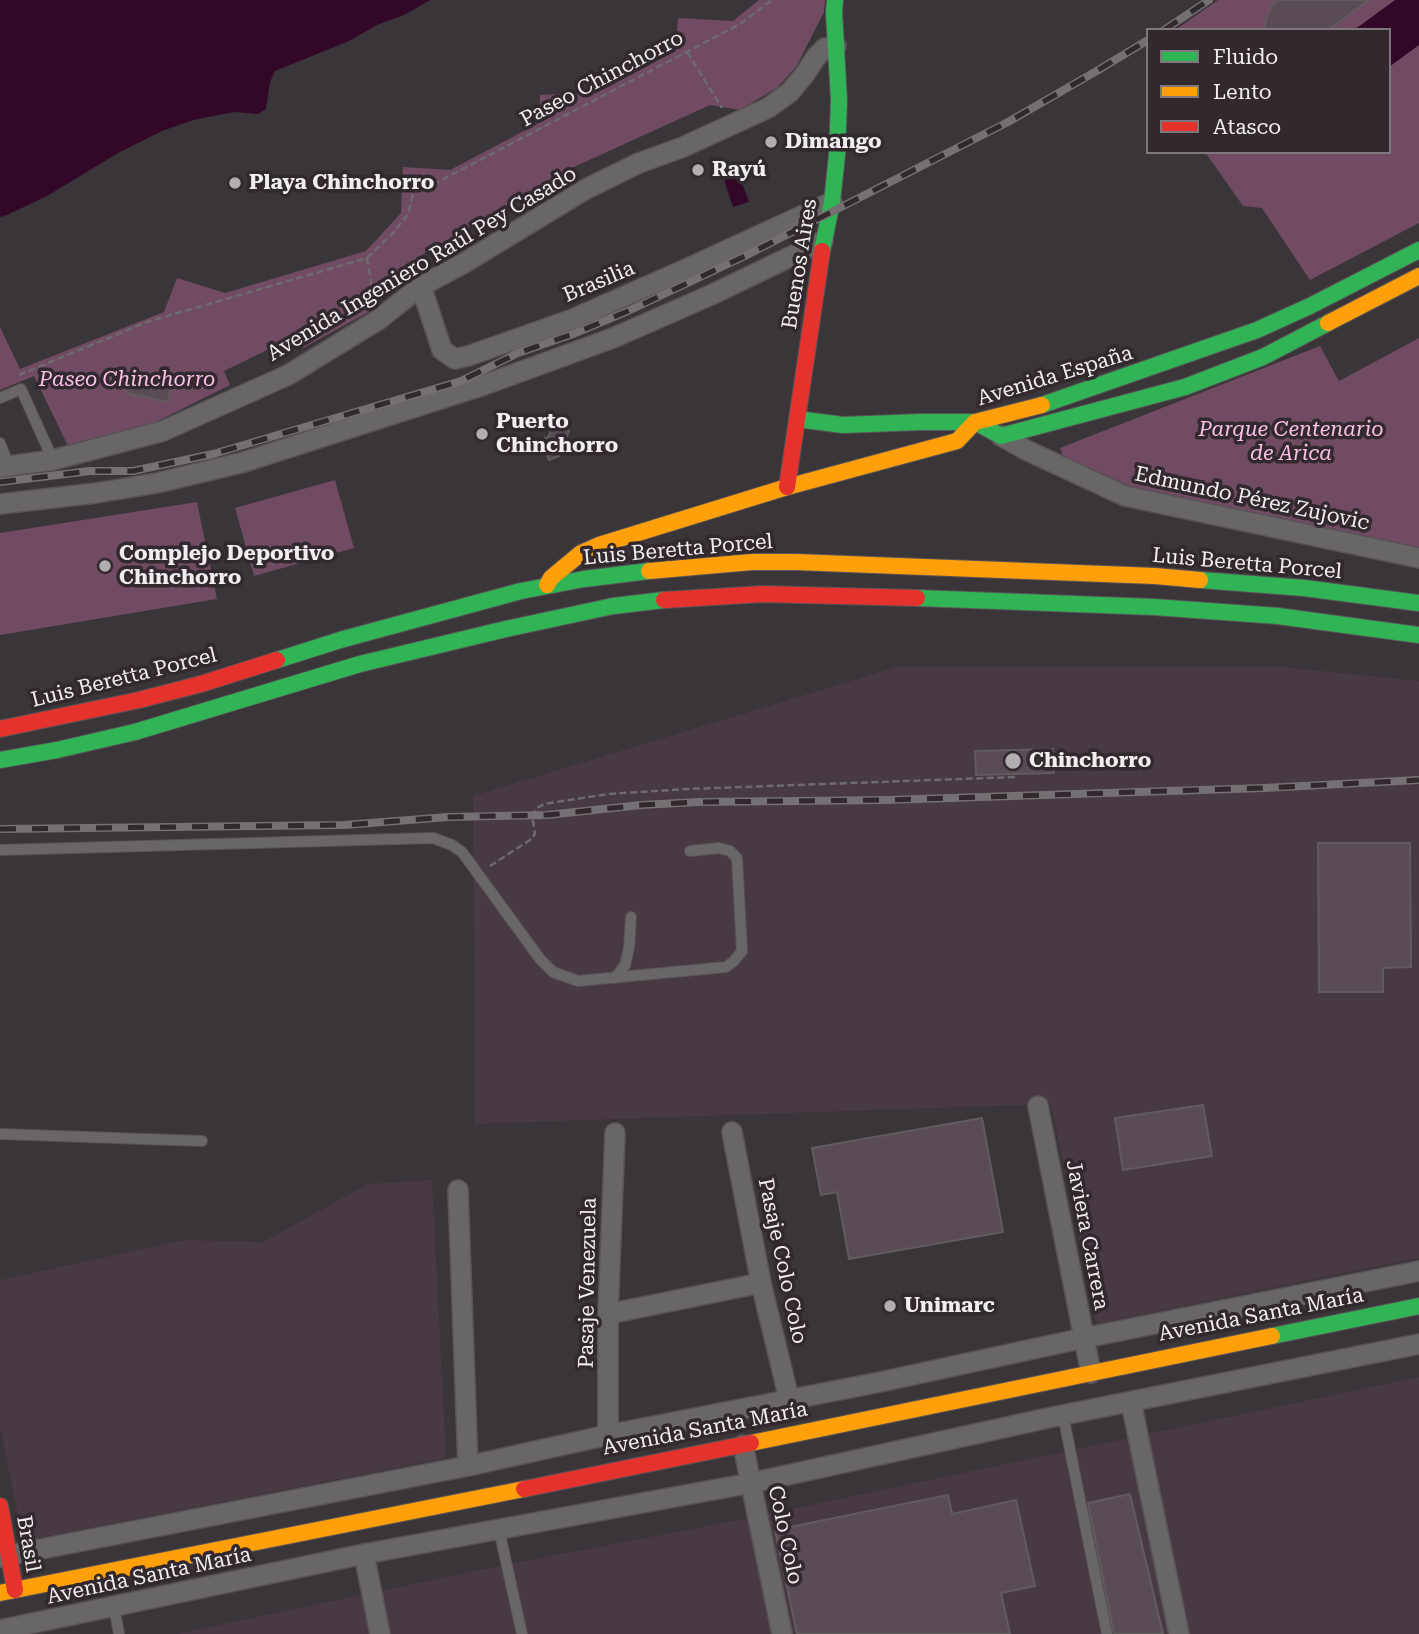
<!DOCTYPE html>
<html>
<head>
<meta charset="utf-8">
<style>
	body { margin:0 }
	#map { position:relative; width:1419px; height:1634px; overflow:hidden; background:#3a3538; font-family:"Roboto Serif",serif }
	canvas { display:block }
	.legend { position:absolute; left:1146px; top:28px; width:245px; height:126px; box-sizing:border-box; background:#31292e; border:2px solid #7e777c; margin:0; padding:9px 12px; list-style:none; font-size:21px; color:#f2edf0 }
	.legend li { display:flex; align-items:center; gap:14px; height:35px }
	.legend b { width:35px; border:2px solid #7e777c }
</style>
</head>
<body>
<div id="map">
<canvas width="1419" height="1634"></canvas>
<ul class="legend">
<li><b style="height:9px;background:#30b455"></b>Fluido</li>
<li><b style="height:9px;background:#ff9f0a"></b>Lento</li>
<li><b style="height:9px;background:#e5322d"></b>Atasco</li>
</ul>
</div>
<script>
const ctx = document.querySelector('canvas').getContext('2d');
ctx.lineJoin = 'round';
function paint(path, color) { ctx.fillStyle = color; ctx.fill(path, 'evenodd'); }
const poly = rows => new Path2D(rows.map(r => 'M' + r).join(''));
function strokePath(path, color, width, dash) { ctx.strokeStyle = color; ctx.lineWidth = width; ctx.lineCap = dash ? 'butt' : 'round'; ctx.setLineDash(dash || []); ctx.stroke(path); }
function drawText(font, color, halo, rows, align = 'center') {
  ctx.font = font + ' "Roboto Serif",serif'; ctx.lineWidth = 7; ctx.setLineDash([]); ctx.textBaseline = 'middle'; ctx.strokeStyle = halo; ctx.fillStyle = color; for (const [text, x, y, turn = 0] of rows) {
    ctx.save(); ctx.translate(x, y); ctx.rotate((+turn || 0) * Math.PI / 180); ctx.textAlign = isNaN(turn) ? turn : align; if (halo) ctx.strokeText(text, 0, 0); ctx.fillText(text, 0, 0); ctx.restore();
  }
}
paint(poly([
	[900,666,1273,666,1419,681,1419,1258,1096,1324,1051,1104,475,1124,473,796],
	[432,1180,446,1458,23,1541,0,1427,0,1280,185,1240,263,1242,368,1184],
	[1419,1377,1419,1634,176,1634,499,1566,744,1519]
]), '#473a42');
paint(poly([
	[759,0,825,0,824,12,796,67,778,87,740,110,710,105,563,172,461,232,458,246,448,250,440,242,370,293,374,309,303,348,290,339,224,371,230,385,142,429,69,448,34,376,0,390,0,327,20,369,164,312,177,278,225,293,366,251,401,213,403,167,450,170,539,123,540,95,598,92,676,51,678,18,733,21],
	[1218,0,1419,0,1419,223,1310,280,1262,208,1243,206,1205,152,1389,152,1389,30,1175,30],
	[1419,338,1419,548,1132,487,1063,456,1060,448,1320,346,1339,381],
	[335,480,354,548,254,576,235,508],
	[197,502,217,599,0,635,0,533]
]), '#704b62');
paint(poly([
	[0,0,430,0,406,14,377,25,349,41,275,71,270,82,266,109,258,114,234,112,193,120,162,131,118,153,47,196,7,215,0,217],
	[1395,0,1419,0,1419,45,1389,67,1389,30,1354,30],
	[737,169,749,202,733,207,725,183,726,173]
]), '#330728');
const building = poly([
	[1277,0,1369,0,1328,30,1265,30,1266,19,1272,5,1277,0],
	[130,379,171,388,168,402,127,393,130,379],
	[554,425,569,431,559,456,549,460,546,453,539,451,545,438,547,439,554,425],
	[1053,749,1054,773,976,775,975,751,1053,749],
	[1318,843,1410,843,1411,967,1383,968,1383,992,1319,992,1318,843],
	[1203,1105,1212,1156,1123,1170,1115,1118,1203,1105],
	[982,1118,1003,1232,849,1259,837,1192,821,1195,812,1148,982,1118],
	[1130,1494,1163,1634,1114,1634,1088,1503,1130,1494],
	[948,1495,952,1514,1016,1500,1035,1586,1001,1593,1010,1634,797,1634,775,1530,948,1495]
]);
paint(building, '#5a4c55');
strokePath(building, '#605c5e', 2);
const lane = poly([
	[0,398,21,389,53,460],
	[0,443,9,466],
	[0,850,433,838,452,845,462,852,540,959,553,972,578,981,726,967,734,961,742,951,737,858,730,851,719,848,690,851],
	[615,978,625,965,629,948,631,917],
	[0,1134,202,1141],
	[1063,1415,1107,1634],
	[499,1530,522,1634],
	[114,1607,119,1634]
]);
const street = poly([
	[421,286,442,350,455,359,468,356,573,319,686,269,832,202],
	[1001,436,1026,450,1125,496,1419,558],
	[0,467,53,460,163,431,288,375,378,320,421,286,464,263,586,189,639,163,683,147,768,108,790,92,805,74,816,57,825,48,836,46],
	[0,504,96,493,157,483,244,462,484,385,613,338,711,295,823,241],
	[1038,1106,1091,1373],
	[732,1132,761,1283,789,1399],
	[458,1190,468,1466],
	[608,1314,761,1283],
	[1131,1402,1179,1634],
	[608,1435,608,1314,615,1133],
	[743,1445,782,1634],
	[364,1554,380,1634],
	[0,1557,468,1466,608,1435,880,1382,1084,1338,1419,1271],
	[0,1630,364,1554,751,1483,1048,1418,1419,1344]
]);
const fast = poly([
	[822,251,832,202,837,155,839,100,834,12,835,0],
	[1042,405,1257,330,1310,306,1419,250],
	[797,419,843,425,921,422,975,422,1001,436,1185,387,1263,357,1328,323],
	[1200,580,1304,588,1419,603],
	[917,598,1154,607,1278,616,1419,635],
	[277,660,340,640,521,591,584,579,649,571],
	[0,760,57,750,135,732,360,664,506,629,613,606,664,600],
	[1272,1336,1419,1306]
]);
const slow = poly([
	[1328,323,1419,276],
	[649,571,752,562,796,562,1155,576,1200,580],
	[547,585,551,578,581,553,599,545,787,487,957,441,975,422,1042,405],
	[751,1443,1272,1336],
	[0,1593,524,1489]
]);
const jam = poly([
	[787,487,822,251],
	[664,600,763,594,917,598],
	[0,729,139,700,201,684,277,660],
	[524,1489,751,1443],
	[0,1506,15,1590]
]);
strokePath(lane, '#585356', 12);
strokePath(street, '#585356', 22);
strokePath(fast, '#585356', 18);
strokePath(slow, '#585356', 18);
strokePath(jam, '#585356', 18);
strokePath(poly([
	[687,52,722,108],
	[367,258,374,300],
	[19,375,147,322,367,258,393,233,408,214,414,190,434,184,740,24,772,0],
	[490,866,533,838,535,833,532,815,537,808,544,804,608,794,688,789,1015,777]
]), '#6d6b6c', 2.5, [7, 3.5]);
strokePath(lane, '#696668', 10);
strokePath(street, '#696668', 19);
strokePath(fast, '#30b455', 16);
strokePath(slow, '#ff9f0a', 16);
strokePath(jam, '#e5322d', 16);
const rail = poly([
	[1164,30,1209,0],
	[0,482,90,471,133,471,213,454,461,381,518,353,573,334,628,311,745,256,1008,122,1095,72,1148,40],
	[0,829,344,825,448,817,547,815,641,805,698,802,887,800,1264,788,1419,780]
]);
strokePath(rail, '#747073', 8);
strokePath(rail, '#31292e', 5, [16]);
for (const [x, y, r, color] of [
	[771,142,7,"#b2adb0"],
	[698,170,7,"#b2adb0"],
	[235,183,7,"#b2adb0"],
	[482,434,7,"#b2adb0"],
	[105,566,7,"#b2adb0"],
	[1013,761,9,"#b2adb0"],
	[890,1306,7,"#b2adb0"]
]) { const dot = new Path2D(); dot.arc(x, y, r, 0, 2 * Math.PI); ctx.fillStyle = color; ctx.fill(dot); strokePath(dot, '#31292e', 2.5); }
drawText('21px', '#f2edf0', '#31292e', [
	["Paseo Chinchorro",602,79,-28],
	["Avenida Ingeniero Raúl Pey Casado",422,264,-31],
	["Buenos Aires",800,264,-81],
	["Brasilia",599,282,-23],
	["Avenida España",1055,376,-17],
	["Edmundo Pérez Zujovic",1252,499,12],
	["Luis Beretta Porcel",678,550,-5],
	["Luis Beretta Porcel",1247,564,5],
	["Luis Beretta Porcel",124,678,-14],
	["Javiera Carrera",1087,1235,79],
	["Pasaje Colo Colo",782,1261,78],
	["Pasaje Venezuela",588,1283,-89],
	["Avenida Santa María",1261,1315,-11],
	["Avenida Santa María",705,1429,-11],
	["Colo Colo",785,1535,78],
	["Brasil",28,1544,80],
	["Avenida Santa María",149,1576,-12]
]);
drawText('bold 21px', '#f2edf0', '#31292e', [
	["Dimango",785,142],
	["Rayú",712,170],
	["Playa Chinchorro",249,183],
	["Puerto",496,422],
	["Chinchorro",496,446],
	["Complejo Deportivo",119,554],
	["Chinchorro",119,578],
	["Chinchorro",1029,761],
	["Unimarc",904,1306]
], 'left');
drawText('italic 21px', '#fbbfe5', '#31292e', [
	["Paseo Chinchorro",127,380],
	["Parque Centenario",1291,430],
	["de Arica",1291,454]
]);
</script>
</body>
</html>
